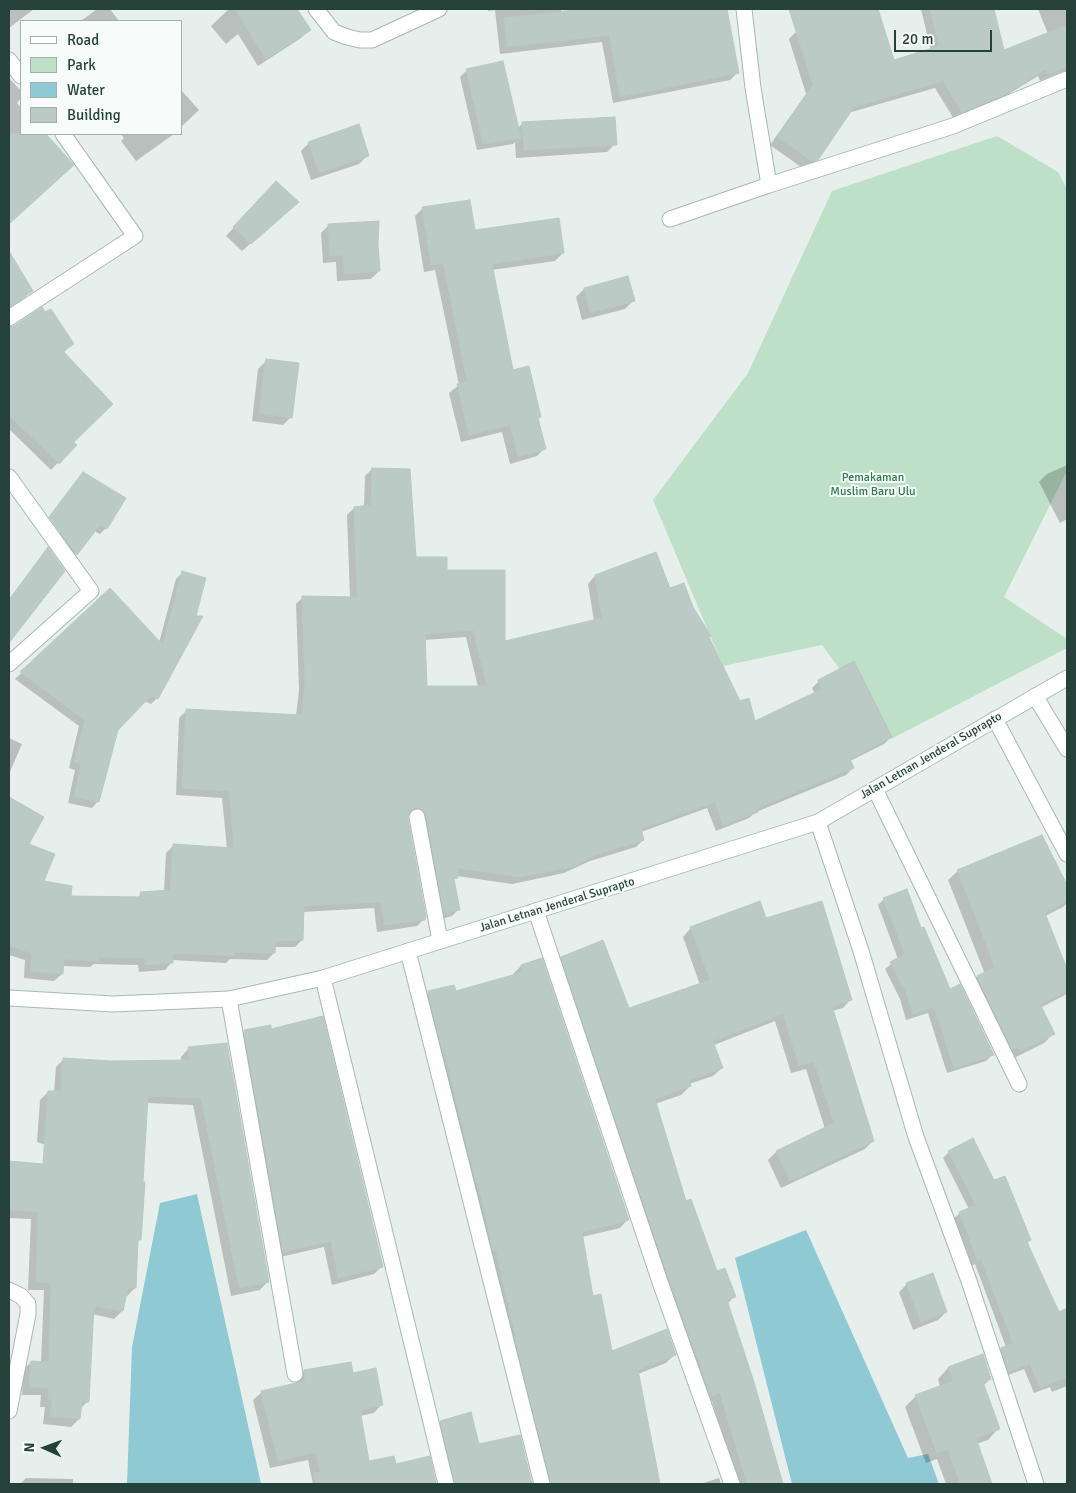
<!DOCTYPE html>
<html>
<head>
<meta charset="utf-8">
<style>
	body { margin:0 }
	#map { position:relative; width:1076px; height:1493px; overflow:hidden; background:#e6efeb; font-family:Signika,sans-serif }
	canvas { display:block }
	.frame { position:absolute; inset:0; border:10px solid #24423a; pointer-events:none }
	.legend { position:absolute; left:20px; top:20px; width:162px; height:115px; box-sizing:border-box; background:#f7fbf9; border:1px solid #a3b1ad; margin:0; padding:6px 9px; list-style:none; font-size:15px; color:#24423a }
	.legend li { display:flex; align-items:center; gap:10px; height:25px }
	.legend b { width:25px; border:1px solid #a3b1ad }
	.north { position:absolute; left:20px; top:1423px; width:50px; height:50px; -webkit-text-stroke:4px #f7fbf9; paint-order:stroke; rotate:272deg; font-size:14px; font-weight:700; line-height:20px; text-align:center; color:#24423a }
	.north::after { content:''; display:block; margin:auto; width:18px; height:22px; background:#24423a; clip-path:polygon(50% 0,100% 100%,50% 72%,0 100%) }
	.scale { position:absolute; left:894px; top:30px; width:98px; height:22px; box-sizing:border-box; border:2px solid #24423a; border-top:0; padding-left:6px; font-size:15px; line-height:18px; white-space:nowrap; color:#24423a; -webkit-text-stroke:4px #f7fbf9; paint-order:stroke }
</style>
</head>
<body>
<div id="map">
<canvas width="1076" height="1493"></canvas>
<div class="frame"></div>
<ul class="legend">
<li><b style="height:6px;background:#fff"></b>Road</li>
<li><b style="height:14px;background:#bfe0c8"></b>Park</li>
<li><b style="height:14px;background:#8ec9d4"></b>Water</li>
<li><b style="height:14px;background:#bbcac4"></b>Building</li>
</ul>
<div class="north">N</div>
<div class="scale">20 m</div>
</div>
<script>
const ctx = document.querySelector('canvas').getContext('2d');
ctx.lineJoin = 'round';
function paint(path, color) { ctx.fillStyle = color; ctx.fill(path, 'evenodd'); }
const poly = rows => new Path2D(rows.map(r => 'M' + r).join(''));
function strokePath(path, color, width, dash) { ctx.strokeStyle = color; ctx.lineWidth = width; ctx.lineCap = dash ? 'butt' : 'round'; ctx.setLineDash(dash || []); ctx.stroke(path); }
function drawText(font, color, halo, rows, align = 'center') {
  ctx.font = font + ' Signika,sans-serif'; ctx.lineWidth = 4; ctx.setLineDash([]); ctx.textBaseline = 'middle'; ctx.strokeStyle = halo; ctx.fillStyle = color; for (const [text, x, y, turn = 0] of rows) {
    ctx.save(); ctx.translate(x, y); ctx.rotate((+turn || 0) * Math.PI / 180); ctx.textAlign = isNaN(turn) ? turn : align; if (halo) ctx.strokeText(text, 0, 0); ctx.fillText(text, 0, 0); ctx.restore();
  }
}
paint(poly([
	[997,136,1058,172,1067,189,1067,471,1004,597,1067,639,1067,648,891,739,822,645,723,666,653,500,748,373,832,191]
]), '#bfe0c8');
paint(poly([
	[197,1194,261,1484,127,1484,132,1347,160,1203],
	[806,1230,908,1458,928,1454,939,1484,792,1484,735,1258]
]), '#8ec9d4');
paint(poly([
	[9,9,34,9,9,28],
	[97,9,110,9,119,21,81,21],
	[229,9,280,9,283,13,289,9,295,9,309,30,301,38,258,66,238,34,226,44,211,26],
	[488,9,561,9,561,13,594,9,720,9,726,39,738,72,730,80,613,103,602,42,500,54,495,10,488,11],
	[821,9,876,9,893,61,931,50,921,9,992,9,1003,52,1048,34,1038,9,1067,9,1067,70,1040,81,1038,76,997,101,954,119,935,88,848,113,817,159,809,167,804,169,770,145,806,94,789,39,797,31,806,13],
	[467,70,517,129,523,123,615,144,607,152,516,158,515,142,513,144,477,150,460,77],
	[9,78,21,91,21,98,17,103,21,108,21,134,44,134,72,165,9,223],
	[181,90,199,110,181,127],
	[121,134,174,134,136,161,121,141,124,138],
	[309,143,367,156,359,164,311,180,301,151],
	[268,191,289,210,242,251,226,236],
	[423,208,474,232,563,253,555,261,492,270,512,372,540,417,537,419,545,448,537,456,510,464,502,432,461,442,449,393,459,385,435,270,424,272,415,216],
	[329,225,379,271,371,279,337,281,336,262,323,263,321,233],
	[9,254,31,291,24,298,9,308],
	[627,277,633,301,625,309,582,320,576,297,584,289],
	[9,328,72,344,63,353,72,442,75,445,51,470,9,429],
	[266,361,291,417,283,425,252,421,258,369],
	[1067,465,1067,519,1060,523,1039,482,1047,474],
	[372,469,415,559,446,571,504,642,594,621,588,584,595,576,669,590,692,607,739,703,755,722,815,694,812,688,819,681,891,737,884,744,850,761,853,768,846,775,756,812,749,818,716,831,707,808,641,832,643,840,636,847,590,861,564,873,512,884,457,876,453,881,459,909,452,916,438,920,413,815,407,815,424,919,417,926,377,932,374,908,302,912,302,940,295,947,274,947,274,953,267,960,230,959,226,963,172,960,172,962,165,970,139,972,138,965,94,964,90,967,62,966,62,974,54,981,24,978,25,960,9,955,9,802,11,800,42,882,69,897,137,898,141,894,164,892,166,853,173,846,227,849,222,798,176,795,179,718,186,711,296,716,299,690,296,604,303,597,350,598,347,515,354,508,364,507,365,476],
	[466,637,478,687,425,687,424,640],
	[94,489,124,498,106,528,100,534,94,531,70,560,55,539],
	[48,549,63,571,9,641,9,599],
	[182,573,157,698,151,704,144,701,116,729,98,801,92,808,68,803,75,770,69,768,79,726,15,679,110,590,159,643,176,579],
	[9,738,22,744,9,774],
	[1042,837,1067,888,1067,903,1063,907,1045,916,1067,972,1067,993,1063,996,1040,1008,1053,1034,1044,1043,1010,1060,968,987,977,977,985,974,948,880,958,871],
	[884,899,921,929,949,991,993,1054,986,1061,947,1073,928,1013,906,1020,900,999,885,969,898,959,878,905],
	[765,919,851,999,843,1008,832,1011,873,1141,865,1149,781,1188,768,1160,776,1152,825,1129,806,1069,791,1073,775,1021,714,1045,722,1068,713,1076,689,1084,690,1086,681,1095,655,1104,685,1202,717,1273,734,1297,727,1304,752,1382,782,1484,731,1484,734,1476,712,1401,702,1404,553,966,562,958,628,1009,700,985,683,937,691,928],
	[521,966,628,1219,620,1228,582,1237,592,1298,611,1353,675,1354,666,1363,638,1374,659,1484,541,1484,420,1001,428,993,455,992,513,976,513,974],
	[270,1030,381,1267,374,1274,332,1285,324,1247,276,1258,237,1038,245,1031],
	[189,1048,268,1281,260,1290,231,1296,193,1105,146,1103,139,1239,137,1242,135,1288,127,1296,125,1296,122,1311,114,1319,92,1314,87,1402,80,1409,79,1419,71,1427,43,1424,45,1407,40,1407,41,1395,22,1395,23,1370,31,1362,41,1363,44,1290,28,1290,31,1219,9,1218,9,1163,74,1176,79,1156,37,1142,40,1100,48,1092,54,1092,56,1067,64,1059,112,1062,181,1061,181,1057],
	[949,1152,994,1182,1030,1240,1026,1243,1058,1313,1062,1312,1067,1326,1067,1386,1052,1392,1050,1387,1034,1393,1024,1369,1003,1377,995,1355,1002,1349,1006,1347,975,1264,971,1266,953,1219,960,1213,969,1209,943,1158],
	[907,1284,946,1312,938,1320,913,1330,899,1292],
	[982,1356,990,1379,983,1386,998,1429,988,1440,976,1444,990,1484,946,1484,937,1459,926,1463,905,1407,916,1396,940,1387,938,1379,948,1368],
	[304,1371,352,1374,382,1404,374,1413,360,1416,368,1463,395,1466,429,1458,435,1484,313,1484,308,1460,270,1468,253,1400,262,1392,296,1384,296,1380],
	[441,1422,478,1446,519,1436,532,1484,446,1484,432,1430],
	[26,1478,73,1479,73,1484,20,1484],
	[719,1478,721,1484,700,1484]
]), '#0003');
const building = poly([
	[235,9,297,9,311,30,266,59,235,9],
	[583,9,727,9,739,73,620,97,609,35,507,47,504,18,583,9],
	[789,9,878,9,894,60,939,46,930,9,994,9,1004,50,1067,25,1067,67,1048,74,1046,69,1006,94,962,112,943,81,854,107,818,160,812,161,777,137,813,85,789,9],
	[503,61,521,138,483,144,466,69,503,61],
	[615,117,617,145,524,150,522,122,615,117],
	[359,124,369,156,319,173,308,142,359,124],
	[9,134,46,134,74,165,9,224,9,134],
	[276,181,299,202,251,244,233,227,276,181],
	[470,200,475,230,559,218,564,253,492,264,513,370,529,366,541,417,538,418,546,449,518,457,510,425,469,435,457,384,467,381,443,263,431,265,422,207,470,200],
	[379,221,378,244,380,271,345,274,343,255,330,256,328,224,379,221],
	[9,251,33,291,9,307,9,251],
	[628,276,635,301,590,313,584,288,628,276],
	[42,307,45,312,51,309,74,344,63,351,113,404,74,442,77,445,59,464,9,415,9,327,14,326,42,307],
	[266,359,299,363,292,418,259,413,266,359],
	[372,468,410,469,416,557,447,557,447,570,505,570,505,641,602,618,595,575,656,552,670,588,684,583,693,607,711,636,709,637,740,701,749,698,755,721,822,689,818,680,854,661,892,737,850,759,854,768,757,808,758,812,723,825,715,802,670,818,670,819,641,828,644,840,598,854,572,867,520,877,457,868,458,878,454,879,460,910,444,913,426,815,421,808,415,808,408,813,408,819,426,917,425,920,384,925,381,902,304,906,303,940,276,941,275,953,235,952,234,956,173,953,173,963,145,965,145,958,99,957,99,961,64,959,63,974,30,971,32,953,9,946,9,797,44,817,29,844,55,854,44,881,72,886,71,896,141,897,140,892,170,890,173,844,234,848,229,791,182,788,186,709,302,715,305,682,302,596,357,597,354,507,371,505,372,468],
	[473,630,487,686,427,686,425,634,473,630],
	[83,472,126,498,107,529,100,525,77,555,49,517,83,472],
	[48,547,65,571,9,643,9,600,48,547],
	[182,571,206,578,196,616,203,616,158,699,151,696,118,730,99,802,74,797,81,764,74,762,85,720,20,672,110,588,163,645,182,571],
	[1042,835,1067,885,1067,901,1045,913,1067,969,1067,991,1040,1004,1055,1034,1020,1051,1018,1047,1012,1049,977,976,995,967,957,870,1042,835],
	[907,889,921,928,924,927,950,989,960,984,994,1055,954,1068,934,1007,913,1014,906,992,890,962,905,954,883,898,907,889],
	[760,901,766,918,822,901,852,1000,832,1006,874,1141,790,1181,776,1151,834,1123,814,1061,799,1066,783,1014,713,1041,723,1068,689,1080,691,1086,655,1099,686,1201,691,1199,717,1271,725,1268,736,1297,727,1300,754,1382,783,1484,747,1484,720,1393,711,1396,669,1279,561,957,603,940,629,1008,710,980,690,927,760,901],
	[542,958,629,1220,582,1232,593,1296,601,1294,612,1351,667,1329,676,1355,638,1370,660,1484,551,1484,515,1338,516,1338,496,1250,493,1251,478,1182,476,1183,445,1053,443,1054,428,991,454,985,456,991,523,972,521,965,542,958],
	[323,1016,383,1267,338,1278,331,1241,283,1252,244,1030,271,1025,271,1029,323,1016],
	[227,1043,269,1282,239,1288,201,1098,148,1096,143,1182,145,1182,141,1240,138,1240,136,1288,128,1288,123,1311,94,1306,89,1402,82,1402,80,1419,50,1416,52,1400,48,1400,49,1388,29,1387,31,1361,49,1362,51,1283,36,1282,38,1212,9,1210,9,1161,43,1164,48,1091,61,1091,63,1058,112,1061,189,1060,188,1047,227,1043],
	[973,1138,994,1180,1005,1176,1031,1240,1027,1242,1059,1312,1067,1308,1067,1377,1040,1388,1030,1363,1009,1372,1001,1348,1013,1343,981,1259,978,1261,959,1212,976,1205,948,1151,973,1138],
	[933,1273,947,1312,921,1322,906,1283,933,1273],
	[983,1354,991,1379,983,1382,1000,1429,976,1438,992,1484,960,1484,948,1449,937,1453,915,1395,953,1381,948,1367,983,1354],
	[351,1362,353,1373,376,1368,383,1405,360,1410,369,1461,394,1456,396,1464,430,1456,436,1484,315,1484,314,1473,320,1472,316,1452,278,1461,261,1391,305,1381,304,1370,351,1362],
	[471,1412,479,1444,520,1435,532,1484,455,1484,440,1421,471,1412]
]);
paint(building, '#bbcac4');
strokePath(building, '#b8c9c2', 1);
const lane = poly([
	[316,9,334,32,347,37,360,40,372,40,439,9],
	[9,60,21,76],
	[9,318,135,236,63,134],
	[9,477,91,591,9,664],
	[9,1290,21,1296,28,1304,28,1314,9,1411]
]);
const street = poly([
	[744,9,753,88,769,185,953,126,1067,79],
	[670,219,769,185],
	[1035,696,1067,749],
	[995,719,1067,854],
	[875,789,1019,1084],
	[417,817,440,941],
	[818,822,861,951,916,1137,969,1281,1036,1484],
	[536,911,660,1282,732,1484],
	[408,951,542,1484],
	[323,978,446,1484],
	[229,999,295,1374]
]);
const secondary = poly([
	[9,998,113,1004,229,999,323,978,818,822,1067,678]
]);
strokePath(lane, '#a8b8b2', 17);
strokePath(street, '#a8b8b2', 17);
strokePath(secondary, '#a4bbb3', 17);
strokePath(lane, '#fff', 15);
strokePath(street, '#fff', 15);
strokePath(secondary, '#fff', 15);
drawText('12px', '#2d7a4b', '#f7fbf9', [
	["Pemakaman",873,478],
	["Muslim Baru Ulu",873,492]
]);
drawText('12px', '#24423a', '#f7fbf9', [
	["Jalan Letnan Jenderal Suprapto",931,756,-30],
	["Jalan Letnan Jenderal Suprapto",557,905,-17]
]);
</script>
</body>
</html>
